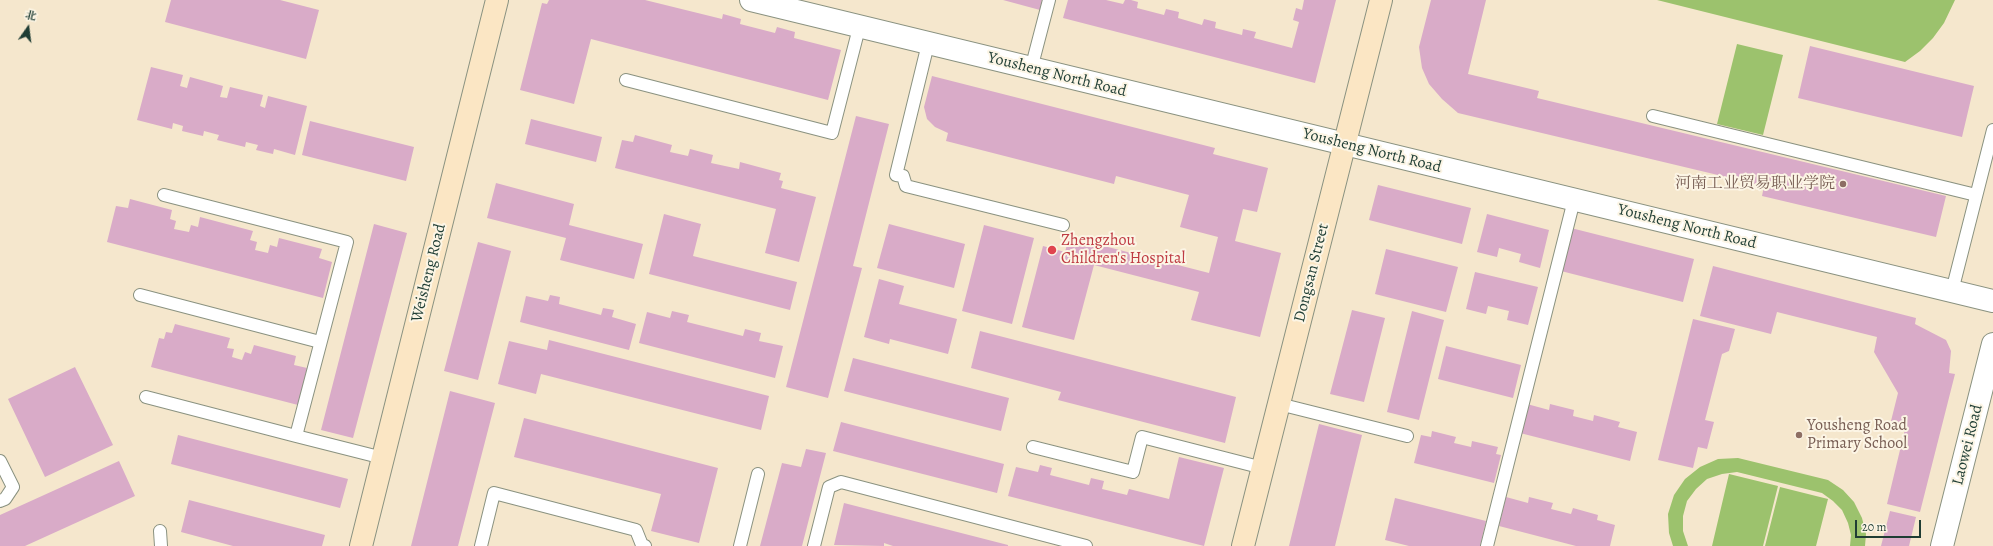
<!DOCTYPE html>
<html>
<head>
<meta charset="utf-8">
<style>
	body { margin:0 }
	#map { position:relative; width:1993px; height:546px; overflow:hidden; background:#f5e7cd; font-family:Alegreya,"Noto Serif SC",serif }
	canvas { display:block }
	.north { position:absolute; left:8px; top:8px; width:40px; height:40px; -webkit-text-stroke:3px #fcf5e5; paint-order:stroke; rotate:14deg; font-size:11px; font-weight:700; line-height:16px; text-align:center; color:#1f3d34 }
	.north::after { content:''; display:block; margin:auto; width:14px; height:18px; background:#1f3d34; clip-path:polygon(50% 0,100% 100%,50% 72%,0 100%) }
	.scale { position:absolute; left:1855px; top:520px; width:66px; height:18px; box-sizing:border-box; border:2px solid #1f3d34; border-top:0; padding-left:5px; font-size:12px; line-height:14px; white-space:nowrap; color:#1f3d34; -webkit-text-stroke:3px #fcf5e5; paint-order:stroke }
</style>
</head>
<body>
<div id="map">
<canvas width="1993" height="546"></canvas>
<div class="north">北</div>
<div class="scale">20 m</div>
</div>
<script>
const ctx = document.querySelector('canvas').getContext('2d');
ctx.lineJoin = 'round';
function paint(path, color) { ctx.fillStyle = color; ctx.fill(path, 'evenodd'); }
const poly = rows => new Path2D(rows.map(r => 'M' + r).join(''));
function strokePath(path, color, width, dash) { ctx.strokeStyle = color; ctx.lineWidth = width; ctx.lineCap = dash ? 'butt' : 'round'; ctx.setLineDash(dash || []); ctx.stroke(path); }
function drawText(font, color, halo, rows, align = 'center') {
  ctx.font = font + ' Alegreya,"Noto Serif SC",serif'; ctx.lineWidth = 4; ctx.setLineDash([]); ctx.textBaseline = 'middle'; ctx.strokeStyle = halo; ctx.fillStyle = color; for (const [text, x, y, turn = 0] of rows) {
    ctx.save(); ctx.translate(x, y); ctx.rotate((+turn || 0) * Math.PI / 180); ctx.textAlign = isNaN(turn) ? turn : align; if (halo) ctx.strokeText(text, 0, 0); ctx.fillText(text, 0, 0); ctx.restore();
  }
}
paint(poly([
	[1657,0,1955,0,1944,23,1933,38,1920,51,1905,62],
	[1737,44,1783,55,1763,135,1717,124],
	[1738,458,1828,480,1843,490,1854,502,1862,518,1866,534,1865,546,1850,546,1851,535,1848,523,1842,510,1833,501,1822,493,1737,472,1722,474,1707,479,1696,489,1687,501,1683,516,1683,531,1688,546,1673,546,1669,533,1668,514,1674,495,1685,479,1700,467,1718,459],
	[1729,474,1778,486,1763,546,1712,546],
	[1780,487,1828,499,1816,546,1765,546]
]), '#9cc26d');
paint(poly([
	[171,0,280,0,319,10,306,59,165,22],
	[549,0,645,0,722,19,723,14,741,19,740,24,775,33,777,27,795,32,794,38,841,50,828,100,591,39,574,104,520,90,542,3,547,4],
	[1003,0,1042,0,1040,10],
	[1068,0,1106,0,1123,4,1125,0,1131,0,1138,2,1137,8,1164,15,1166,9,1179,12,1178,18,1202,25,1204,19,1216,22,1215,28,1242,35,1243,29,1256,32,1254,38,1292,48,1299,22,1293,20,1296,8,1302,10,1304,0,1336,0,1315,83,1063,18],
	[1431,0,1486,0,1468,74,1539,91,1537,98,1946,196,1936,237,1762,196,1764,186,1458,113,1442,99,1429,84,1422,68,1419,47],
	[1810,46,1974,86,1962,137,1798,98],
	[151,67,183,75,180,86,187,88,190,77,223,86,220,97,227,98,230,87,263,95,260,106,265,108,268,96,307,106,295,155,274,149,273,154,256,150,258,145,246,142,245,147,217,140,219,135,204,131,203,136,182,131,183,126,173,123,172,129,137,120],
	[932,76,1215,148,1213,154,1268,168,1257,212,1243,209,1235,241,1281,253,1260,337,1191,320,1199,292,1094,265,1074,340,1022,327,1043,246,1065,252,1069,237,1209,273,1218,237,1180,227,1189,195,1116,176,1114,184,946,141,948,133,935,127,927,119,924,107],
	[856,116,889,124,853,266,862,268,828,398,786,387],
	[531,119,602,137,596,162,525,144],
	[310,121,414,147,406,181,302,155],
	[635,135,672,145,670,152,688,156,690,149,713,155,711,163,739,169,740,162,781,173,779,180,783,181,781,188,816,197,799,262,765,253,776,209,615,168,622,140,633,142],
	[496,183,574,204,569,225,643,244,634,279,560,260,566,238,487,218],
	[1378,185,1471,208,1462,244,1369,220],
	[130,199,172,210,170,219,176,221,174,229,189,232,191,225,198,227,200,217,253,231,250,240,257,242,255,250,268,253,270,245,277,247,279,238,322,249,319,258,332,262,323,298,107,242,116,206,128,208],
	[664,214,701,224,693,256,797,282,790,310,649,274],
	[1487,214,1549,230,1540,268,1519,262,1521,254,1499,248,1497,257,1477,252],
	[374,224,407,233,353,438,321,430],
	[889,224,965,244,954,288,877,268],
	[984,225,1034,238,1012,324,962,311],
	[1571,228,1694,259,1683,302,1561,271],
	[478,242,511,251,478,380,444,371],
	[1386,249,1458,267,1446,312,1375,294],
	[1713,266,1916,318,1915,324,1946,340,1951,351,1949,373,1955,374,1920,512,1887,504,1906,425,1891,421,1898,393,1874,352,1877,337,1777,312,1771,334,1700,316],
	[1475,272,1538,287,1528,325,1507,320,1509,311,1488,306,1486,314,1466,309],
	[879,279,904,286,899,304,957,319,948,354,890,339,889,344,864,337],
	[550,295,560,297,559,304,601,315,603,308,614,310,612,317,636,324,629,350,520,322,526,296,548,301],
	[1352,310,1385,318,1364,402,1330,394],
	[672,311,689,315,687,322,743,336,745,329,761,333,759,341,783,346,775,378,639,343,647,312,670,318],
	[1412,311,1444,320,1419,420,1387,412],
	[1693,319,1735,329,1729,351,1722,354,1705,420,1714,422,1707,449,1698,447,1693,468,1658,460],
	[175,324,230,338,227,348,234,349,232,357,242,360,245,352,251,354,254,345,296,356,294,365,307,368,298,405,151,367,159,338,164,339,166,332,172,333],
	[980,331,1236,397,1225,443,1058,400,1061,392,971,368],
	[549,340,769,396,761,430,541,374,536,394,498,384,509,341,547,350],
	[1446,346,1521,365,1513,398,1438,379],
	[853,358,1009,398,1001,431,844,391],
	[75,367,113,445,45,477,8,399],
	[450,391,495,403,458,546,411,546],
	[1527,404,1549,410,1550,404,1574,410,1573,416,1593,421,1594,415,1620,422,1618,427,1637,432,1630,461,1520,433],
	[524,418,718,468,699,543,651,531,661,494,514,457],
	[841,422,1004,464,997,493,833,451],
	[1319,424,1362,435,1335,546,1289,546],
	[1432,431,1456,437,1454,443,1471,447,1472,441,1498,447,1496,454,1501,455,1494,483,1414,463,1421,435,1431,437],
	[178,435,348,479,340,508,171,464],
	[806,449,826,453,802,546,760,546,782,463,801,467],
	[1179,457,1224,468,1204,546,1008,496,1016,467,1038,472,1040,465,1052,468,1050,475,1089,485,1091,478,1104,481,1102,489,1127,495,1129,489,1169,499],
	[119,461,135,496,25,546,0,546,0,515],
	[1506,497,1528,503,1529,497,1553,503,1551,509,1571,514,1573,508,1598,515,1597,520,1615,525,1610,546,1576,546,1499,526],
	[1395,498,1486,521,1480,546,1409,546,1385,540],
	[189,500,325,535,322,546,233,546,181,532],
	[844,503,1008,545,1008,546,893,546,884,543,884,546,834,545],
	[1890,511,1916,517,1909,546,1881,546]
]), '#d9abc8');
const lane = poly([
	[928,44,896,175,903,176,906,186,1063,225],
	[1031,69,1049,0],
	[626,80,832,133,859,28],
	[1653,116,1976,195],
	[164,195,347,242,296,436,383,458],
	[1952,291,1993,130],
	[140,295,320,342],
	[146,397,296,436],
	[1279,404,1407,436],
	[1033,447,1133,472,1142,437,1263,468],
	[0,461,13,487,5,499,0,501],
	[160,531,161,546],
	[481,546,494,493,636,530,642,545,645,546],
	[740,546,758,474],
	[814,546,829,487,841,482,1086,546],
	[1487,546,1574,200]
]);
const street = poly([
	[751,0,1993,301],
	[1942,546,1993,344]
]);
const secondary = poly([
	[361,546,497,0],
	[1243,546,1381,0]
]);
strokePath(lane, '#8a9280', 14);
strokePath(street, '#8a9280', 24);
strokePath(secondary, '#8a9280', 24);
strokePath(lane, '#fff', 12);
strokePath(street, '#fff', 22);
strokePath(secondary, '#fbe6c4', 22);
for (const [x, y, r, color] of [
	[1843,184,4,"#8d6e63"],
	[1052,250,5,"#e0444e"],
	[1799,435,4,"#8d6e63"]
]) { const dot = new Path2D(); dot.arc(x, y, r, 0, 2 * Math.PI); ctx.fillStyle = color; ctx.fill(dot); strokePath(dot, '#fcf5e5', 1.5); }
drawText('16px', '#1f3d34', '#fcf5e5', [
	["Yousheng North Road",1057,75,14],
	["Yousheng North Road",1372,151,14],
	["Yousheng North Road",1687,227,14],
	["Weisheng Road",429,273,-76],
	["Dongsan Street",1312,273,-76],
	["Laowei Road",1968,445,-76]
]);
drawText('16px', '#785e54', '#fcf5e5', [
	["河南工业贸易职业学院",1835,184],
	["Yousheng Road",1807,426,"left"],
	["Primary School",1807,444,"left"]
], 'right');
drawText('16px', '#be3a42', '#fcf5e5', [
	["Zhengzhou",1061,241],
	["Children's Hospital",1061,259]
], 'left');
</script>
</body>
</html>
